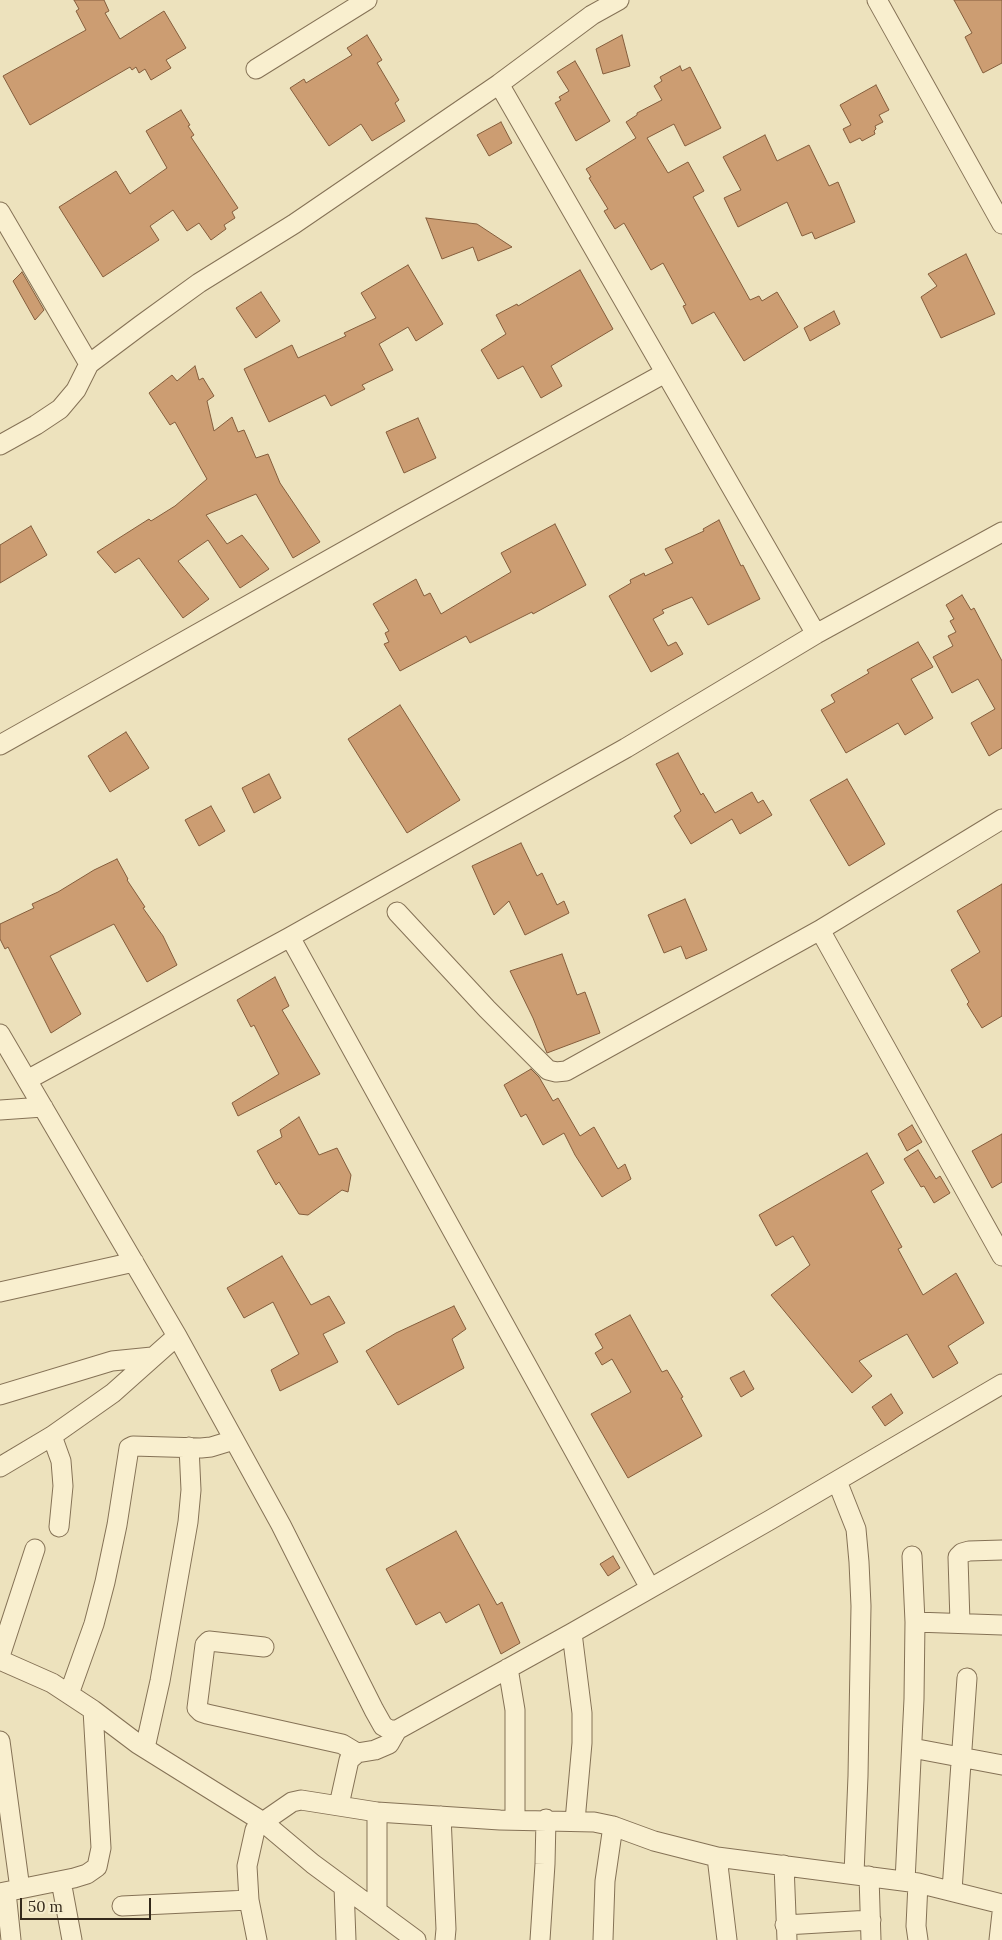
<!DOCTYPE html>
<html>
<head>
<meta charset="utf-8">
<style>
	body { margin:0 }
	#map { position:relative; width:1002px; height:1940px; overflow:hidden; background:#ede2bd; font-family:Lora,serif }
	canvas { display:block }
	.scale { position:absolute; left:20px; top:1898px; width:131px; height:22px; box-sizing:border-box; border:2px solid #34291b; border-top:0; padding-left:6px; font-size:15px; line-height:18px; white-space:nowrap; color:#34291b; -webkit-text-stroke:4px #f5eccc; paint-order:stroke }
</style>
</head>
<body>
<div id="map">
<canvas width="1002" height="1940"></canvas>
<div class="scale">50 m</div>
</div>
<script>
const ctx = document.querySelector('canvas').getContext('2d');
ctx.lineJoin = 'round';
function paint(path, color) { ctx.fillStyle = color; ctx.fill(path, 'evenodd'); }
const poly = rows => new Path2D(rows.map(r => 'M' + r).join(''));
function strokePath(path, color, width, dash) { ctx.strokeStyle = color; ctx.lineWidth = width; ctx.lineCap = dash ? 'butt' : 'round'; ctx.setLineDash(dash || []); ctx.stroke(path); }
const building = poly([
	[74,0,104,0,109,11,105,13,120,39,164,11,186,48,166,60,171,68,151,80,145,69,139,73,136,67,132,70,130,67,30,125,3,76,86,30,76,11,79,9,74,0],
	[954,0,1002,0,1002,63,983,73,965,37,972,33,954,0],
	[367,35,382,60,377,63,399,100,395,103,405,121,372,141,361,124,329,146,290,88,304,79,306,83,352,55,347,48,367,35],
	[622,35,630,66,603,74,596,49,622,35],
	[575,61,610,121,576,141,555,103,561,100,559,97,569,91,557,72,575,61],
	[680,66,682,71,690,67,721,128,685,146,674,124,647,138,668,173,688,162,704,191,693,197,750,300,759,296,762,301,777,292,798,327,744,361,714,312,692,324,683,306,686,305,663,263,651,270,624,223,615,229,604,211,608,209,589,178,591,177,586,169,636,138,626,122,637,115,637,113,662,100,654,86,662,81,660,77,680,66],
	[876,85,889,110,879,115,883,122,875,126,876,129,874,131,875,134,862,141,860,138,850,143,843,129,851,125,840,105,876,85],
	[181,110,190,125,188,126,194,135,191,137,238,208,232,212,235,218,224,225,226,229,211,240,199,223,187,231,173,210,150,226,159,240,103,277,59,207,116,171,130,194,167,168,146,131,181,110],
	[501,122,512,143,489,156,477,135,501,122],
	[765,135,777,161,809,145,829,186,838,182,855,222,815,239,812,232,802,236,787,202,738,227,724,198,741,190,723,157,765,135],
	[426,218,477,224,512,247,478,261,473,247,442,259,426,218],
	[966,254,995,314,941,338,921,297,937,286,928,274,966,254],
	[408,265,443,324,416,341,408,327,379,344,393,370,362,385,365,389,331,406,325,395,269,422,244,369,292,345,298,358,346,336,344,333,376,318,361,293,408,265],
	[580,270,613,329,551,366,562,386,541,398,523,366,498,379,481,350,506,334,496,315,517,304,518,306,580,270],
	[22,272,44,310,35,320,13,281,22,272],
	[261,292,280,321,256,338,236,308,261,292],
	[834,311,840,324,810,341,804,328,834,311],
	[195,366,199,380,203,378,214,396,207,401,214,431,232,417,238,432,244,430,256,458,268,454,280,483,320,542,293,558,256,494,206,515,227,544,242,535,269,569,240,588,208,540,178,561,209,599,183,618,139,558,115,573,97,552,149,519,151,521,175,506,207,479,175,422,170,425,149,393,172,375,177,381,195,366],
	[418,418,436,458,404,473,386,432,418,418],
	[719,520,741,566,743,565,760,599,708,625,692,597,662,610,664,613,653,619,668,646,676,642,683,654,651,672,609,596,631,583,630,580,644,573,645,576,673,563,665,549,704,531,703,529,719,520],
	[555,524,586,585,533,614,532,612,470,643,466,636,400,671,384,644,389,642,385,633,389,631,373,604,416,579,424,596,430,593,441,614,511,572,501,553,555,524],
	[31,526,47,555,0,583,0,545,31,526],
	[962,595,971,610,974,608,1002,661,1002,748,989,756,971,723,995,709,978,679,952,693,933,657,953,646,948,636,956,632,950,621,954,619,946,605,962,595],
	[918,642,933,667,911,679,933,718,905,735,898,723,846,753,821,710,835,702,831,695,869,673,867,670,918,642],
	[400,705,460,800,407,833,348,739,400,705],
	[126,732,149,768,110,792,88,756,126,732],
	[678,753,701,795,703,793,715,813,752,792,758,803,763,800,772,815,740,834,732,819,691,844,674,816,681,811,656,764,678,753],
	[269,774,281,798,254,813,242,788,269,774],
	[847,779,885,844,849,866,810,800,847,779],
	[211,806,225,831,199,846,185,820,211,806],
	[521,843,537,876,542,873,557,905,564,901,569,913,525,935,509,901,494,915,472,866,521,843],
	[117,859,128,879,127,880,145,907,143,908,163,936,177,965,147,982,114,924,50,956,81,1014,51,1033,8,947,5,949,0,939,0,924,34,908,32,904,58,892,94,870,117,859],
	[1002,884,1002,1016,982,1028,967,1004,969,1002,951,970,980,952,957,911,1002,884],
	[685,899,707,950,686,959,681,946,664,953,648,915,685,899],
	[562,954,577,995,585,992,600,1033,547,1053,533,1018,510,971,562,954],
	[275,977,289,1006,282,1010,320,1074,238,1116,232,1103,279,1074,254,1025,251,1027,237,1000,275,977],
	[531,1069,539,1077,553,1101,558,1098,580,1136,594,1127,618,1169,625,1164,631,1179,602,1197,575,1155,564,1133,543,1145,526,1114,521,1117,504,1085,531,1069],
	[299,1117,319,1155,337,1148,351,1175,348,1192,342,1190,308,1215,299,1214,279,1182,276,1185,257,1151,282,1137,280,1130,299,1117],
	[912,1125,922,1142,907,1151,898,1134,912,1125],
	[1002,1134,1002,1182,992,1188,972,1151,1002,1134],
	[918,1150,936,1179,940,1176,950,1193,934,1203,924,1186,921,1187,904,1159,918,1150],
	[867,1153,884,1183,871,1191,902,1247,898,1249,923,1295,956,1273,984,1323,948,1346,958,1363,933,1378,907,1334,859,1361,872,1376,852,1393,771,1295,810,1265,793,1236,776,1246,759,1215,867,1153],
	[282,1256,311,1305,329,1296,345,1323,323,1334,338,1362,280,1391,271,1370,299,1354,273,1302,244,1318,227,1288,282,1256],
	[454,1306,466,1329,452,1339,464,1368,398,1405,366,1351,396,1333,454,1306],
	[630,1315,662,1372,667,1370,683,1397,681,1398,702,1436,628,1478,591,1414,631,1392,612,1359,602,1365,595,1353,603,1348,595,1334,630,1315],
	[744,1371,754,1389,741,1397,730,1378,744,1371],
	[891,1394,903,1413,885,1426,872,1407,891,1394],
	[456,1531,497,1605,502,1602,520,1643,501,1654,479,1604,446,1623,440,1612,416,1625,386,1569,456,1531],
	[613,1556,620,1568,608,1576,600,1564,613,1556]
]);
paint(building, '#cc9d72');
strokePath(building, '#845d3c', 1);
const street = poly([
	[877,0,1002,224],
	[256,69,367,0],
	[499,84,816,634],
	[0,212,89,364],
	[0,445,36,425,60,409,76,390,89,364,141,325,199,283,294,224,499,84,592,15,619,0],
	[0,745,403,518,665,373],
	[397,912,487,1009,548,1070,556,1072,566,1071,820,930,1002,819],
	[820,930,1002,1256],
	[290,937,650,1588],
	[0,1034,177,1336,281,1525,374,1710,383,1726,390,1730,397,1730,572,1633,770,1520,1002,1384],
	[27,1080,290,937,626,748,816,634,1002,532],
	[0,1110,43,1107],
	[0,1292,134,1262],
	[0,1395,112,1361,152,1357],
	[52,1436,61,1461,63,1486,59,1527],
	[0,1467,52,1436,113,1393,177,1336],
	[837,1481,856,1529,859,1562,861,1606,858,1776,854,1874],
	[915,1622,1002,1625],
	[960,1623,958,1557,962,1553,969,1551,1002,1550],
	[572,1633,582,1713,582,1743,575,1821],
	[264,1647,209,1641,205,1645,197,1708,201,1712,207,1714,342,1744,357,1753],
	[0,1656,35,1549],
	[0,1660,52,1683,93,1710,138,1744,263,1822,313,1864,416,1940],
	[508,1668,515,1710,515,1819],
	[69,1694,94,1624,105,1582,117,1525,129,1448,133,1446,201,1448,211,1447,234,1440],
	[0,1741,20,1889],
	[145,1748,160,1681,188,1522,191,1490,189,1447],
	[912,1748,1002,1765],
	[339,1805,349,1760,357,1753,375,1750,389,1744,397,1730],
	[441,1816,446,1929,445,1940],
	[717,1857,727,1940],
	[784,1865,787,1940],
	[869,1876,871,1940],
	[61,1881,72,1940],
	[905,1881,914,1699,915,1622,912,1556],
	[344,1887,346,1940],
	[952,1890,967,1678],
	[6,1892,11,1940],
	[0,1893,74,1878,87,1874,97,1867,101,1848,93,1710],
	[122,1906,249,1900],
	[377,1910,377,1812],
	[785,1925,871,1920],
	[257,1940,249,1900,247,1866,255,1830,263,1822,292,1802,301,1800,377,1812,500,1820,594,1822,613,1826,654,1841,717,1857,918,1883,1002,1904],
	[540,1940,545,1864,546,1819],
	[603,1940,605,1881,613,1826],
	[918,1940,916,1926,918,1883],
	[999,1940,1002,1913]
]);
strokePath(street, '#857256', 21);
strokePath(street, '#f9efcf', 19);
</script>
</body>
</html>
